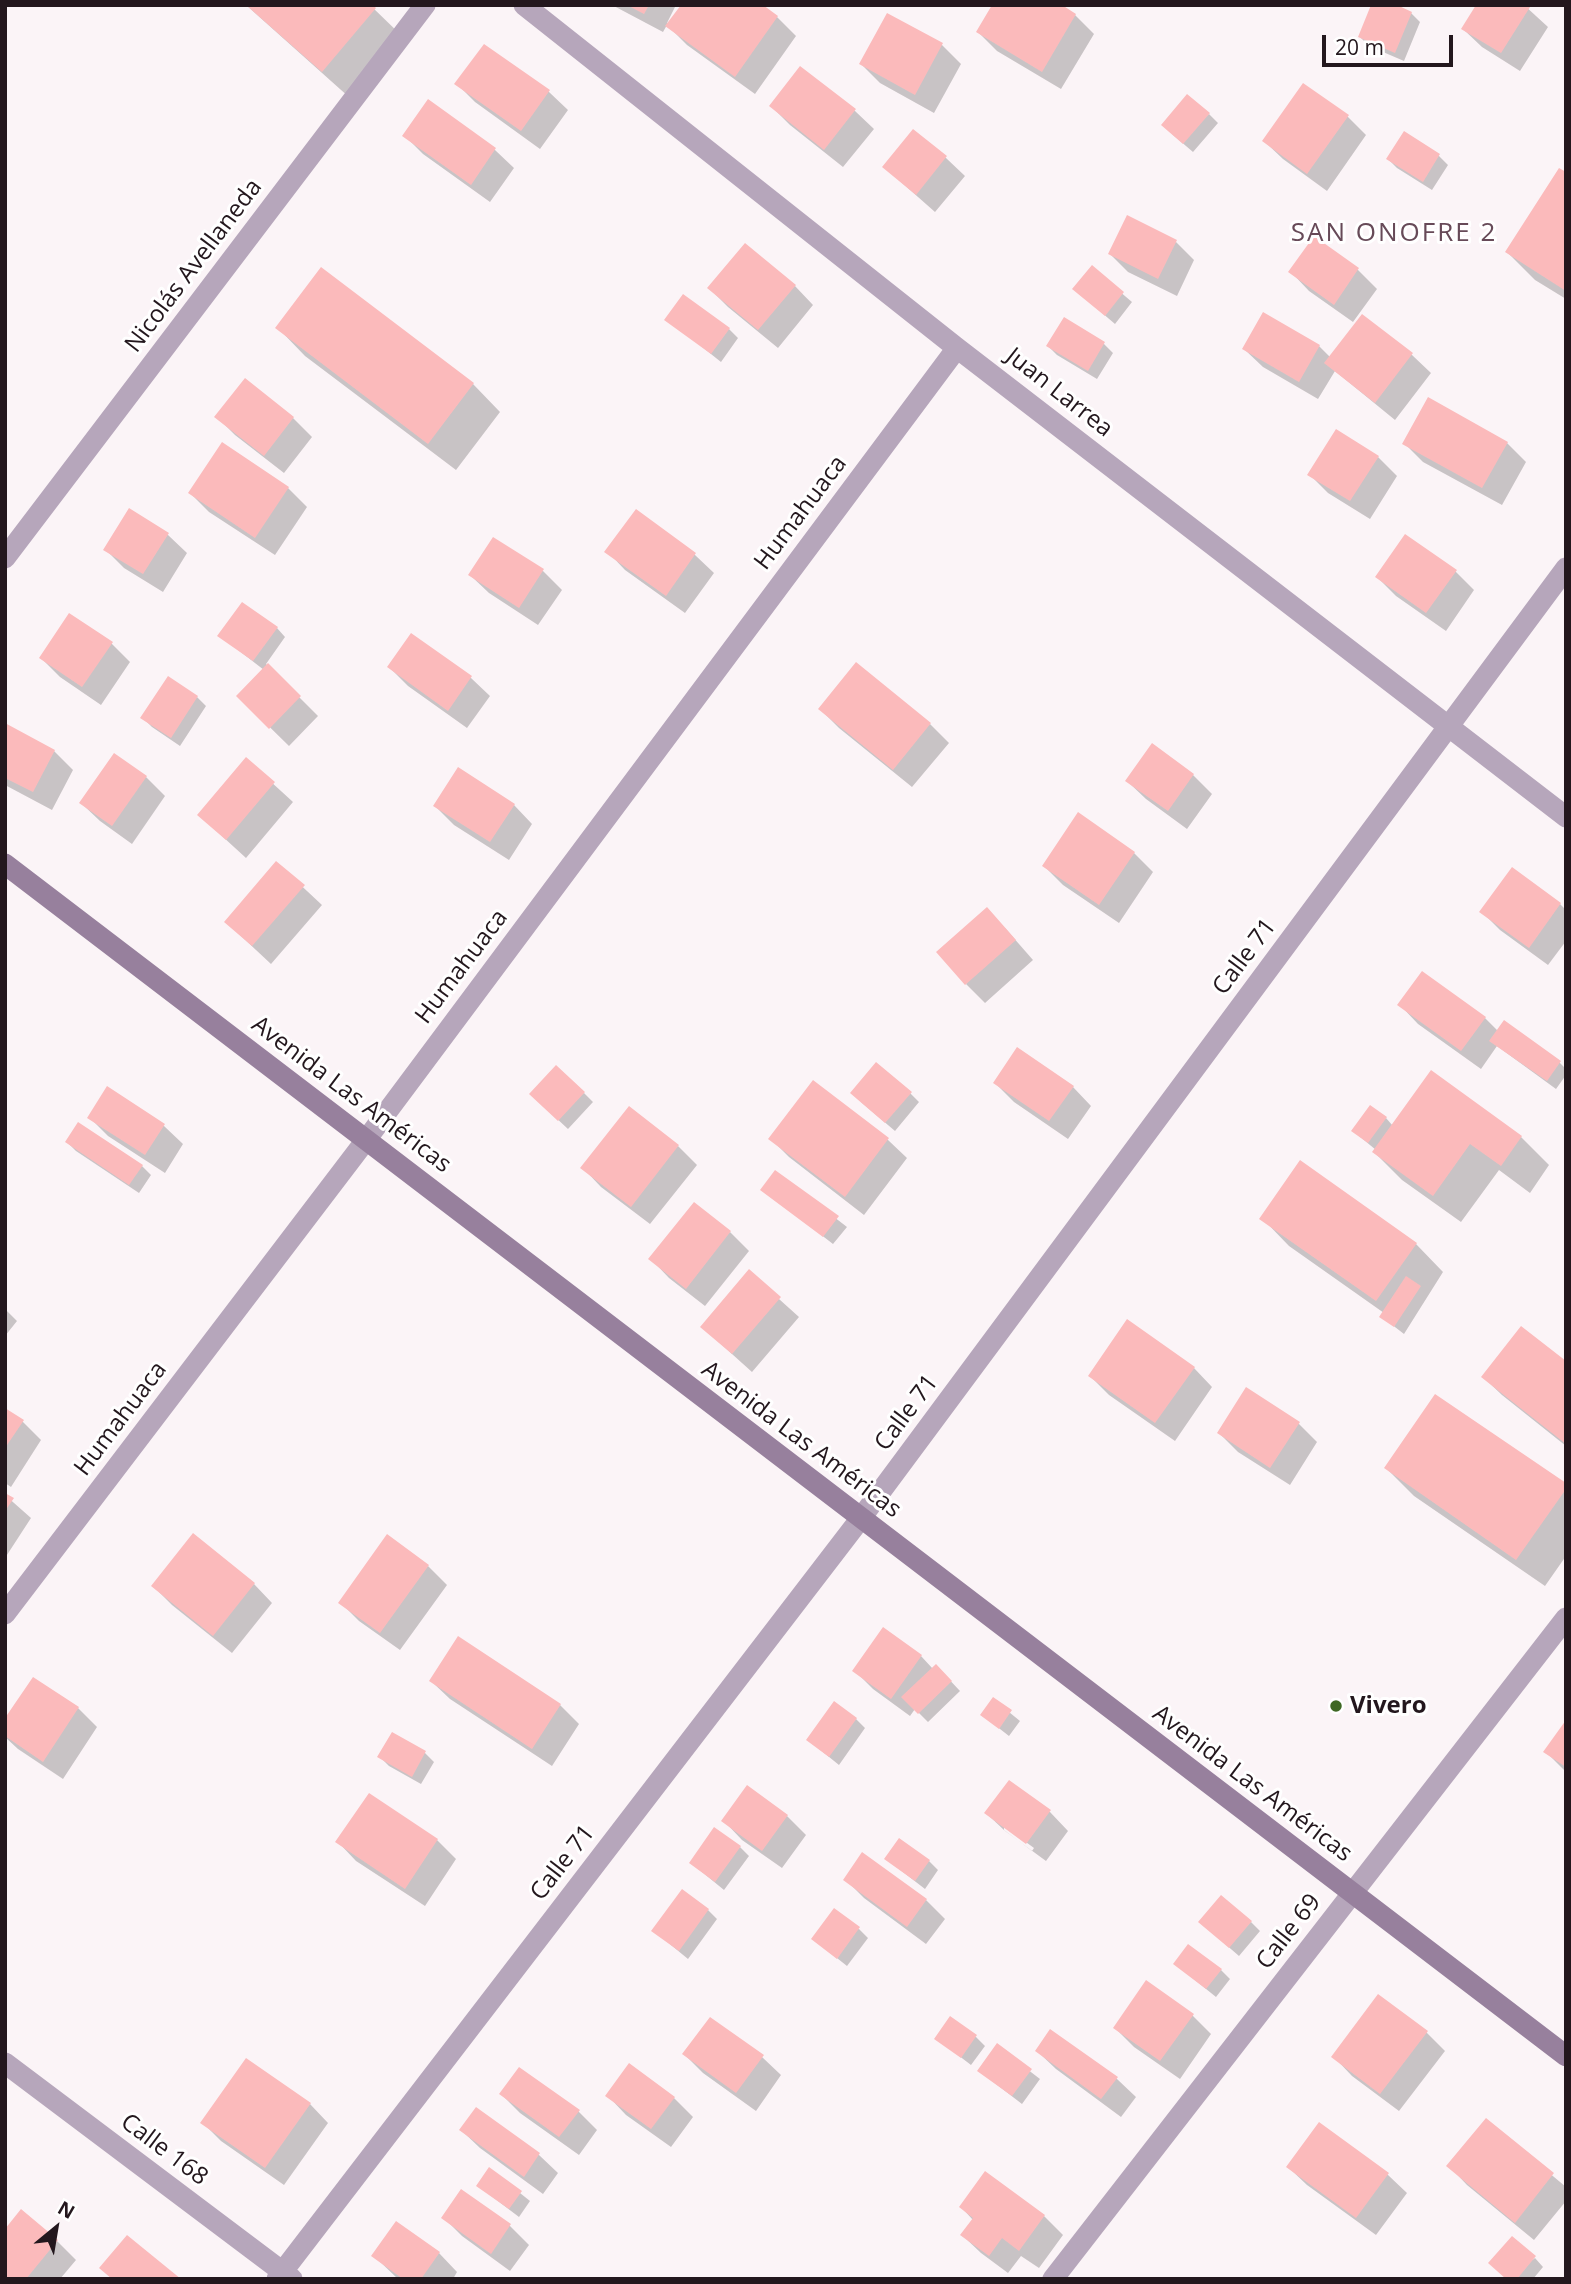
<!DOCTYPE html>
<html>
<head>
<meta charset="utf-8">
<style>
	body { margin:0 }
	#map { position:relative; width:1571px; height:2284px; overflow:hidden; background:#fbf4f7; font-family:"Open Sans",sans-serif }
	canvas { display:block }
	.frame { position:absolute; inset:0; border:7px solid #23171d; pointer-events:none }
	.north { position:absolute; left:21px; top:2193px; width:70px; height:70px; -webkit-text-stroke:5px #fff; paint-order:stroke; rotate:30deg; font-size:19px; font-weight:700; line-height:28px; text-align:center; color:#23171d }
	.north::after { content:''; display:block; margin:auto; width:24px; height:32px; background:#23171d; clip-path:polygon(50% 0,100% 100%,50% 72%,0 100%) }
	.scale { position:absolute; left:1322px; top:35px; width:131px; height:32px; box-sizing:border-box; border:4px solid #23171d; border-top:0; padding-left:9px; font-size:21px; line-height:24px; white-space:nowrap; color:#23171d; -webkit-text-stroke:5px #fff; paint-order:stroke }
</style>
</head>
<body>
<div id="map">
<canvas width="1571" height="2284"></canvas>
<div class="frame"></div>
<div class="north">N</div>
<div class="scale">20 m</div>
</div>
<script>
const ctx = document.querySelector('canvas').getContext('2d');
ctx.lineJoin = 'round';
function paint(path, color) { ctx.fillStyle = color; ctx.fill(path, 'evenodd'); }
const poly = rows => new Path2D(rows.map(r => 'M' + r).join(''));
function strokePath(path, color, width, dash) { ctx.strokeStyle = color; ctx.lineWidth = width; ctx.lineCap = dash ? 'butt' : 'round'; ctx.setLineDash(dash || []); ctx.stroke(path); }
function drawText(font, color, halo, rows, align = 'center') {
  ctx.font = font + ' "Open Sans",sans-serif'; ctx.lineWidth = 6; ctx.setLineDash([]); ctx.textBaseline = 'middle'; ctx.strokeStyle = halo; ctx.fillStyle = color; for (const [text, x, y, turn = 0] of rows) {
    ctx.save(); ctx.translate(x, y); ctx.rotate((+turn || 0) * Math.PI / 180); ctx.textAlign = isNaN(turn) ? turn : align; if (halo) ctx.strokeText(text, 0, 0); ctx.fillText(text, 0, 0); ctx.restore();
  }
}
paint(poly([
	[246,5,370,5,403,37,350,98],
	[612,5,676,5,667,23,760,5,777,17,796,36,755,94,687,45,667,25,663,32],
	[1059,5,1075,15,1094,34,1061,89,997,51,978,32],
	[1524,5,1548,27,1520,71,1482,47,1463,29],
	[1411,13,1420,22,1404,61,1369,46,1360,37],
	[888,16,942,45,961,64,934,113,880,83,861,64],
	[484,46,549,92,568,110,540,149,475,102,457,84],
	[801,68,855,111,874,129,843,167,790,125,771,106],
	[428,102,495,150,514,168,490,202,423,154,404,135],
	[1209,114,1218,123,1193,152,1172,134],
	[1347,116,1366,135,1327,191,1283,159,1264,141],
	[913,131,946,158,965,176,935,212,884,167],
	[1404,133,1439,156,1448,165,1432,190,1397,168,1388,159],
	[1566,174,1566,299,1535,280,1507,252],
	[1314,239,1358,270,1377,289,1353,322,1309,291,1291,272],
	[1176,242,1194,260,1177,296,1128,272,1110,254],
	[1092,268,1132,302,1115,324,1074,289],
	[795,286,813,305,778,348,728,307,709,288],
	[1264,314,1319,346,1331,358,1363,316,1412,355,1431,373,1395,420,1335,371,1318,399,1263,367,1244,349],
	[667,319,729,329,738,338,721,362],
	[278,328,473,384,500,412,456,470,305,356],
	[1104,344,1113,353,1097,379,1057,355,1048,346],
	[217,417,293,418,312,437,284,473,235,435],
	[1404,443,1507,443,1526,462,1502,505,1423,462],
	[1378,457,1397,476,1370,519,1328,493,1310,475],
	[288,488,307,507,275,555,209,512,190,493],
	[130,511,168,535,187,553,163,592,124,568,105,549],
	[636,512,695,555,714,573,685,613,625,570,607,551],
	[493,539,543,571,562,590,538,625,489,593,470,575],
	[1455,571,1474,590,1446,631,1396,596,1377,577],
	[277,628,285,637,266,664,318,716,289,746,238,696,264,670,220,636],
	[111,643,130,662,101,705,60,677,41,658],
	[389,667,471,678,490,696,467,728,408,686],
	[197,697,206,706,180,746,152,727,143,718],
	[820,709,930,724,949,743,912,787,839,728],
	[5,725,54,751,73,770,52,810,5,785],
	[1152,746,1193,775,1212,794,1187,829,1146,799,1127,781],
	[114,755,146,777,165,796,132,844,100,821,81,803],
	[246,759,293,802,246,858,199,815],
	[514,805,532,824,509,860,454,825,435,806],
	[1079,815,1134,853,1153,872,1119,923,1063,885,1044,866],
	[277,863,322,905,271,964,226,922],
	[1560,904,1566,910,1566,941,1548,965,1500,930,1481,911],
	[1005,928,1033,960,985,1003,966,984],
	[1400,1005,1485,1018,1498,1031,1559,1062,1566,1069,1566,1075,1556,1089,1497,1046,1481,1069,1418,1024],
	[1432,1072,1521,1137,1549,1165,1530,1193,1499,1170,1461,1222,1402,1180,1374,1152,1376,1150,1353,1131,1386,1118,1393,1126],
	[813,1082,888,1140,907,1158,864,1215,789,1157,770,1138],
	[995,1083,1073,1087,1091,1106,1068,1139,1014,1102],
	[108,1089,164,1126,183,1144,165,1173,108,1136,89,1117],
	[584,1093,593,1102,568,1129,540,1103],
	[910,1093,919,1102,895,1131,861,1102],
	[79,1124,142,1166,151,1175,139,1193,76,1151,67,1142],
	[678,1146,697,1165,650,1224,601,1187,583,1168],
	[776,1172,847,1227,833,1244,763,1190],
	[1262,1218,1416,1244,1443,1272,1404,1334,1382,1317,1384,1313,1289,1246],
	[730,1232,749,1251,705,1306,669,1278,651,1259],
	[749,1272,799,1317,752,1372,702,1327],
	[5,1309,17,1321,5,1336],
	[1566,1363,1566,1446,1502,1395,1483,1377],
	[1194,1368,1212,1387,1175,1441,1109,1395,1090,1376],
	[5,1410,23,1422,41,1440,11,1487,5,1483],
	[1298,1423,1317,1442,1290,1485,1238,1452,1219,1433],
	[1386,1468,1566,1485,1566,1556,1545,1586,1414,1496],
	[5,1495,31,1518,5,1558],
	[428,1566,447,1585,400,1650,359,1621,340,1602],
	[254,1584,272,1603,232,1653,172,1605,153,1586],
	[921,1656,933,1669,945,1675,960,1691,928,1722,915,1709,910,1716,873,1689,854,1670],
	[33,1679,78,1708,97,1727,63,1779,18,1749,5,1737,5,1721],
	[431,1681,560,1705,579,1724,552,1766,450,1699],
	[993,1699,1020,1721,1009,1736,982,1715],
	[856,1719,865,1728,839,1765,808,1740],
	[1566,1723,1566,1772,1546,1752],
	[393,1734,425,1753,434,1762,421,1784,389,1766,380,1757],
	[369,1795,437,1840,456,1859,425,1906,356,1861,338,1842],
	[1050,1812,1068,1831,1046,1861,1005,1831,986,1813],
	[1004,1826,1034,1848,1032,1851,1004,1830],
	[787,1816,806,1835,782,1868,742,1840,724,1821],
	[740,1847,749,1856,724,1890,691,1863],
	[886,1859,929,1861,938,1870,925,1889],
	[845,1879,926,1900,945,1919,926,1944,864,1898],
	[708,1910,717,1919,688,1959,654,1931],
	[1251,1922,1260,1931,1239,1956,1209,1930],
	[859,1929,868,1938,847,1966,813,1939],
	[1175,1964,1221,1970,1230,1979,1216,1997],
	[1192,2015,1211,2034,1180,2079,1134,2047,1115,2028],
	[1051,2031,1117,2079,1136,2097,1121,2117,1056,2069,1037,2051],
	[1426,2032,1445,2051,1399,2111,1352,2076,1334,2057],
	[976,2037,985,2046,971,2065,937,2039],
	[997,2046,1040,2079,1022,2104,979,2071],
	[684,2054,762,2057,781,2075,756,2111,703,2073],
	[501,2094,578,2111,597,2130,579,2155,520,2113],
	[608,2096,674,2098,693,2117,671,2147,626,2115],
	[310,2104,328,2123,284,2185,221,2141,202,2122],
	[476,2109,539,2155,558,2173,543,2194,480,2148,461,2130],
	[1486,2120,1566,2187,1566,2201,1534,2240,1467,2185,1449,2166],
	[1320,2125,1388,2175,1407,2193,1376,2235,1307,2185,1288,2167],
	[490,2169,530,2201,519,2217,478,2186],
	[462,2191,510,2226,529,2245,510,2271,462,2236,443,2217],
	[961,2207,1044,2216,1063,2235,1039,2268,1021,2256,1008,2273,981,2253,962,2235,973,2220],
	[57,2241,76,2260,60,2279,5,2279],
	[439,2253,457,2272,453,2279,398,2279,373,2255],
	[1535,2258,1543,2267,1533,2279,1507,2279]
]), '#0003');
paint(poly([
	[246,5,373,5,376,8,322,72],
	[627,5,649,5,644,14],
	[681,5,763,5,778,16,735,77,665,26],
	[992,5,1062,5,1076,14,1042,72,976,32],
	[1371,5,1397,5,1412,12,1395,53,1358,37],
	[1476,5,1528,5,1530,7,1501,53,1461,29],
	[887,13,943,43,915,95,859,64],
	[484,44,550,90,521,131,454,84],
	[800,66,856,109,824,150,769,106],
	[1303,83,1349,115,1307,174,1262,141],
	[1187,94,1210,113,1183,144,1161,125],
	[428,99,496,148,471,185,402,136],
	[913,129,947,156,916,195,882,167],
	[1404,131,1440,154,1423,182,1386,159],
	[1559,168,1566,172,1566,291,1505,252],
	[1127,215,1177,240,1158,279,1108,254],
	[1314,236,1359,268,1334,305,1288,272],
	[745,243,796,285,758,330,707,288],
	[1092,265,1124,292,1105,316,1072,289],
	[321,267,474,383,428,444,275,328],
	[683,294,730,328,711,354,664,320],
	[1263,312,1320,345,1299,382,1242,349],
	[1362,314,1413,353,1375,403,1324,363],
	[1064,317,1105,342,1088,371,1046,346],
	[245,378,294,417,264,456,214,417],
	[1428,397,1508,442,1482,488,1402,444],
	[1336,429,1379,456,1350,501,1307,475],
	[222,442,289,487,255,538,188,493],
	[129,508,169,533,143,574,103,550],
	[636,509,696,553,666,596,604,552],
	[1405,534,1457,570,1426,613,1375,577],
	[493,537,544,569,519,608,468,575],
	[242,602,278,627,253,661,217,636],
	[69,613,113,642,82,687,39,658],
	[411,633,472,676,448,711,387,667],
	[856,662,931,723,893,770,818,709],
	[268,663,301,696,269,729,236,696],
	[168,676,198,696,171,738,140,718],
	[5,723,55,750,33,792,5,778],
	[1152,743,1194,774,1168,811,1125,781],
	[114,753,147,776,112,826,79,803],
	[246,757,275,782,226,840,197,815],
	[458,767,515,804,490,842,433,806],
	[1078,812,1135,852,1099,905,1042,866],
	[276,861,305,885,252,946,224,922],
	[1512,867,1561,903,1529,948,1479,912],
	[987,907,1016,940,965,985,936,952],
	[1422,971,1486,1017,1461,1051,1397,1005],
	[1504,1020,1561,1061,1547,1081,1489,1041],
	[1017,1047,1074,1086,1049,1121,993,1083],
	[876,1062,912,1092,885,1123,850,1093],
	[556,1065,585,1092,558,1121,529,1094],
	[1431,1070,1522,1136,1501,1166,1470,1144,1433,1196,1372,1152],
	[813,1080,889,1138,845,1197,768,1139],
	[107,1086,165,1124,145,1155,87,1118],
	[1370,1105,1387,1117,1368,1143,1351,1131],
	[629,1106,679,1145,631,1207,580,1168],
	[78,1122,143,1165,129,1185,65,1142],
	[1300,1160,1417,1243,1376,1301,1259,1219],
	[775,1170,839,1216,823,1237,760,1190],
	[694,1202,731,1231,686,1289,648,1259],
	[749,1269,781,1297,732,1354,700,1327],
	[1406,1276,1421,1286,1394,1327,1379,1317],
	[1127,1319,1195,1367,1155,1423,1088,1376],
	[1521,1326,1566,1361,1566,1444,1481,1377],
	[1246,1387,1300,1422,1270,1468,1217,1433],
	[1435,1394,1566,1483,1566,1489,1516,1560,1384,1468],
	[5,1408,24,1420,5,1448],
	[5,1493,14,1498,5,1511],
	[193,1533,255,1583,213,1636,151,1586],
	[387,1534,429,1565,380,1633,338,1603],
	[883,1627,922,1655,891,1699,852,1671],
	[458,1636,561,1704,532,1749,429,1681],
	[936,1664,952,1681,918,1714,901,1697],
	[33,1677,79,1707,43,1762,5,1736,5,1718],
	[993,1697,1012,1710,999,1729,980,1715],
	[834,1701,857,1718,829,1757,806,1740],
	[1566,1720,1566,1767,1543,1752],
	[392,1732,426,1751,412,1777,377,1757],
	[1009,1780,1051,1810,1026,1844,984,1813],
	[747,1785,788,1815,762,1851,721,1821],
	[369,1793,438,1839,405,1889,335,1842],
	[714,1827,741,1846,715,1882,689,1863],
	[899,1838,930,1860,915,1881,884,1859],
	[862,1852,927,1899,907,1927,843,1880],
	[682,1889,709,1909,679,1951,651,1931],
	[1221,1895,1252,1921,1229,1948,1198,1922],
	[834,1908,860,1927,837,1959,811,1939],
	[1188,1944,1222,1969,1206,1989,1173,1964],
	[1146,1980,1194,2014,1160,2061,1113,2028],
	[1378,1994,1428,2031,1380,2094,1331,2057],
	[950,2016,977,2035,961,2058,934,2039],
	[710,2017,764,2055,736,2093,682,2054],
	[1050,2029,1118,2077,1101,2099,1035,2051],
	[997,2043,1032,2069,1012,2096,977,2071],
	[246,2058,311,2103,265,2168,200,2123],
	[629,2063,675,2097,651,2129,605,2096],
	[519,2067,580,2110,559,2137,499,2094],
	[476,2107,540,2153,524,2177,459,2130],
	[1486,2118,1554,2173,1515,2223,1446,2166],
	[1319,2122,1389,2173,1356,2218,1286,2167],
	[489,2167,522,2191,509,2209,476,2186],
	[985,2171,1045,2215,1019,2251,1002,2238,989,2256,960,2235,973,2218,959,2207],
	[461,2189,511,2224,491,2254,441,2218],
	[21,2209,58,2240,26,2279,5,2279,5,2229],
	[396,2221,440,2252,421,2279,403,2279,371,2256],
	[127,2235,181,2279,112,2279,99,2268],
	[1512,2236,1536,2256,1517,2279,1506,2279,1488,2263]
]), '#fbbabb');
strokePath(poly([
	[524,5,957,348,1566,817],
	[5,558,425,5],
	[5,1614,366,1140,957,348],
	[5,2063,292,2279],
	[277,2279,861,1518,1566,568],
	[1053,2279,1566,1618]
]), '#b6a6bb', 21);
strokePath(poly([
	[5,864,1566,2056]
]), '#97809d', 21);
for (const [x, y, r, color] of [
	[1336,1706,7,"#3e6723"]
]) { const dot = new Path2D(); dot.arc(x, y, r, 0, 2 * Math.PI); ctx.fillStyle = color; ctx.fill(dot); strokePath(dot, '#fff', 2.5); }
drawText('24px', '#23171d', '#fff', [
	["Nicolás Avellaneda",194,266,-53],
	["Juan Larrea",1059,393,38],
	["Humahuaca",801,513,-53],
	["Calle 71",1245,957,-53],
	["Humahuaca",462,967,-53],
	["Avenida Las Américas",351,1095,37],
	["Calle 71",907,1413,-53],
	["Humahuaca",121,1419,-53],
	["Avenida Las Américas",801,1440,37],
	["Avenida Las Américas",1252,1784,37],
	["Calle 71",563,1863,-52],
	["Calle 69",1289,1932,-52],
	["Calle 168",164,2150,37]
]);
drawText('bold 24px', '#23171d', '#fff', [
	["Vivero",1350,1706]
], 'left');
ctx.letterSpacing = '2px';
drawText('26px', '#674a58', '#fff', [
	["SAN ONOFRE 2",1394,234]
]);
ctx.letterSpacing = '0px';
</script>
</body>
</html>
